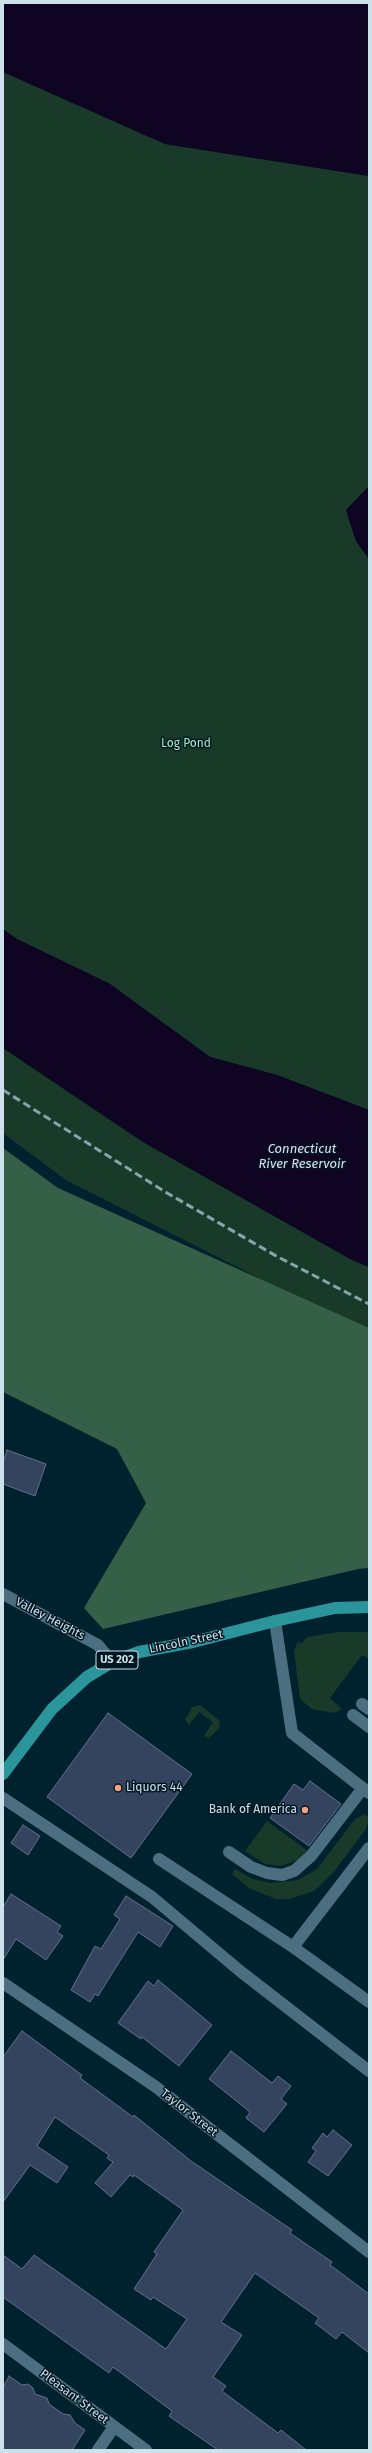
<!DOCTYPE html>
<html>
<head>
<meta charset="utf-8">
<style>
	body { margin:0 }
	#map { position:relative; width:372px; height:2453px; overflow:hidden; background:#00222f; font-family:"Fira Sans",sans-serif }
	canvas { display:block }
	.frame { position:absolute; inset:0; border:4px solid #cde1ea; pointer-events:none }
</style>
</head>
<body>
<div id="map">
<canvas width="372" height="2453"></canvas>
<div class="frame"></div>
</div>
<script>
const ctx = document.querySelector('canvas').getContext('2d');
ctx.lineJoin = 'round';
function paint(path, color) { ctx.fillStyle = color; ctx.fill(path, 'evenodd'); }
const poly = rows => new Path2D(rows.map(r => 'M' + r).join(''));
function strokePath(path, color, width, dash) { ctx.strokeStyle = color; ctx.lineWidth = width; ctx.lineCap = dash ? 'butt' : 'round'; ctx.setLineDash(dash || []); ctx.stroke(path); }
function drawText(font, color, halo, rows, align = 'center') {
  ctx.font = font + ' "Fira Sans",sans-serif'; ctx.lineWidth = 3; ctx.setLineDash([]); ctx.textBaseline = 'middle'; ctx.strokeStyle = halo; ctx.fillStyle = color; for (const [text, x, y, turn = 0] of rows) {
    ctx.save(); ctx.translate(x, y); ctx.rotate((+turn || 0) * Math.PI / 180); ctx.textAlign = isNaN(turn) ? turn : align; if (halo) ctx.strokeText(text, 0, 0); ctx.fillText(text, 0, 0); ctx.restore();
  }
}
paint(poly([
	[3,72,165,144,369,176,369,486,346,510,356,541,369,559,369,1110,277,1075,210,1057,110,984,17,939,3,929],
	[3,1048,143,1142,352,1260,369,1267,369,1352,255,1276,66,1180,3,1133],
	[339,1632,369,1632,369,1659,362,1655,330,1698,342,1709,334,1713,312,1709,300,1699,294,1651,298,1641,301,1644,307,1637],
	[200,1705,220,1721,219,1728,209,1738,204,1736,213,1722,199,1712,189,1725,185,1720,192,1707],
	[365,1814,369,1818,366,1829,333,1873,314,1891,289,1899,276,1899,249,1888,232,1874,235,1869,253,1879,270,1883,298,1880,317,1869,355,1819],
	[267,1821,308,1851,300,1859,281,1866,265,1864,245,1851]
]), '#193a28');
paint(poly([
	[3,1148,58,1188,369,1328,369,1568,358,1569,103,1629,84,1608,146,1503,117,1449,3,1392]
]), '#365f47');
paint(poly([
	[3,3,369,3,369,176,165,144,3,72],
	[369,486,369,559,356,541,346,510],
	[3,929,17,939,110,984,210,1057,277,1075,369,1110,369,1267,352,1260,143,1142,3,1048]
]), '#0f0421');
const building = poly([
	[7,1450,46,1464,35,1496,3,1484,3,1463,7,1450],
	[108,1713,192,1774,131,1858,47,1797,108,1713],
	[310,1781,341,1804,309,1846,270,1818,294,1784,303,1790,310,1781],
	[23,1825,40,1836,28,1855,11,1843,23,1825],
	[11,1894,61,1926,57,1932,63,1936,46,1960,16,1939,3,1960,3,1907,11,1894],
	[126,1896,173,1926,160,1947,138,1932,98,1996,95,1994,90,2002,71,1990,95,1946,101,1949,120,1919,114,1915,126,1896],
	[158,1980,212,2025,179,2066,142,2037,141,2039,118,2023,148,1981,154,1986,158,1980],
	[22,2031,82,2075,80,2078,133,2117,134,2115,191,2161,292,2230,290,2233,332,2262,330,2265,369,2294,369,2353,342,2332,336,2339,315,2323,319,2318,255,2273,221,2322,242,2335,213,2377,226,2386,222,2391,278,2433,281,2430,306,2450,218,2450,169,2416,172,2411,113,2367,109,2373,3,2297,3,2255,22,2269,34,2255,166,2349,187,2319,153,2297,151,2300,134,2289,157,2254,154,2252,183,2210,134,2175,133,2177,130,2175,111,2197,95,2183,113,2162,107,2158,109,2155,55,2117,37,2146,68,2167,57,2183,30,2165,3,2202,3,2057,22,2031],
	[231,2051,272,2083,278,2076,291,2086,281,2099,287,2104,264,2132,246,2118,250,2112,209,2079,231,2051],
	[333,2130,352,2145,328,2176,308,2162,316,2151,312,2148,323,2133,327,2137,333,2130],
	[9,2376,22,2385,28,2384,33,2388,35,2394,47,2398,49,2404,63,2414,70,2415,75,2423,85,2430,72,2450,3,2450,3,2388,9,2376]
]);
paint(building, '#35445e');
strokePath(building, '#61708d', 1);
strokePath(poly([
	[3,1594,98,1645,112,1662],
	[275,1621,292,1733,369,1793],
	[362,1704,369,1709],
	[353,1715,369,1727],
	[3,1798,152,1897,240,1971,369,2071],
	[229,1852,251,1867,267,1873,282,1875,294,1871,311,1856,363,1788],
	[159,1859,293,1947,369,2002],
	[293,1947,369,1848],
	[3,1983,156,2087,369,2252],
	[3,2344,146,2450],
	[98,2450,114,2427]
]), '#4b6f80', 12);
strokePath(poly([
	[3,1774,52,1709,87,1677,112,1662,139,1652,193,1642,275,1621,335,1608,369,1607]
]), '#2a969b', 12);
strokePath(poly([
	[3,1090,167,1193,278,1257,369,1304]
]), '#89a2ac', 3, [8, 4]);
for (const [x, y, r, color] of [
	[118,1788,4,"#f2a07f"],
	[305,1810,4,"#f2a07f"]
]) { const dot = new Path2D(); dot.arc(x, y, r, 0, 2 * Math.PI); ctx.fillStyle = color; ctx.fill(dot); strokePath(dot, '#001722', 1.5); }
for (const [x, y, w] of [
	[117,1660,42]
]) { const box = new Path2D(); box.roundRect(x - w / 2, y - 9, w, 18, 3); ctx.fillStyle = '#001722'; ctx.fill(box); strokePath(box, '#cde1ea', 1); }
drawText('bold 11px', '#cde1ea', null, [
	["US 202",117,1660]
]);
drawText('12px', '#a3e8be', '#001722', [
	["Log Pond",186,744]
]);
drawText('12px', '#cde1ea', '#001722', [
	["Valley Heights",50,1619,28],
	["Lincoln Street",186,1642,-12],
	["Taylor Street",189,2113,38],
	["Pleasant Street",74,2397,37]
]);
drawText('12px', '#cde1ea', '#001722', [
	["Liquors 44",126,1788],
	["Bank of America",297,1810,"right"]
], 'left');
drawText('italic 13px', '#e3dcf6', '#001722', [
	["Connecticut",302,1149],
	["River Reservoir",302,1164]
]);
</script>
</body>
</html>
